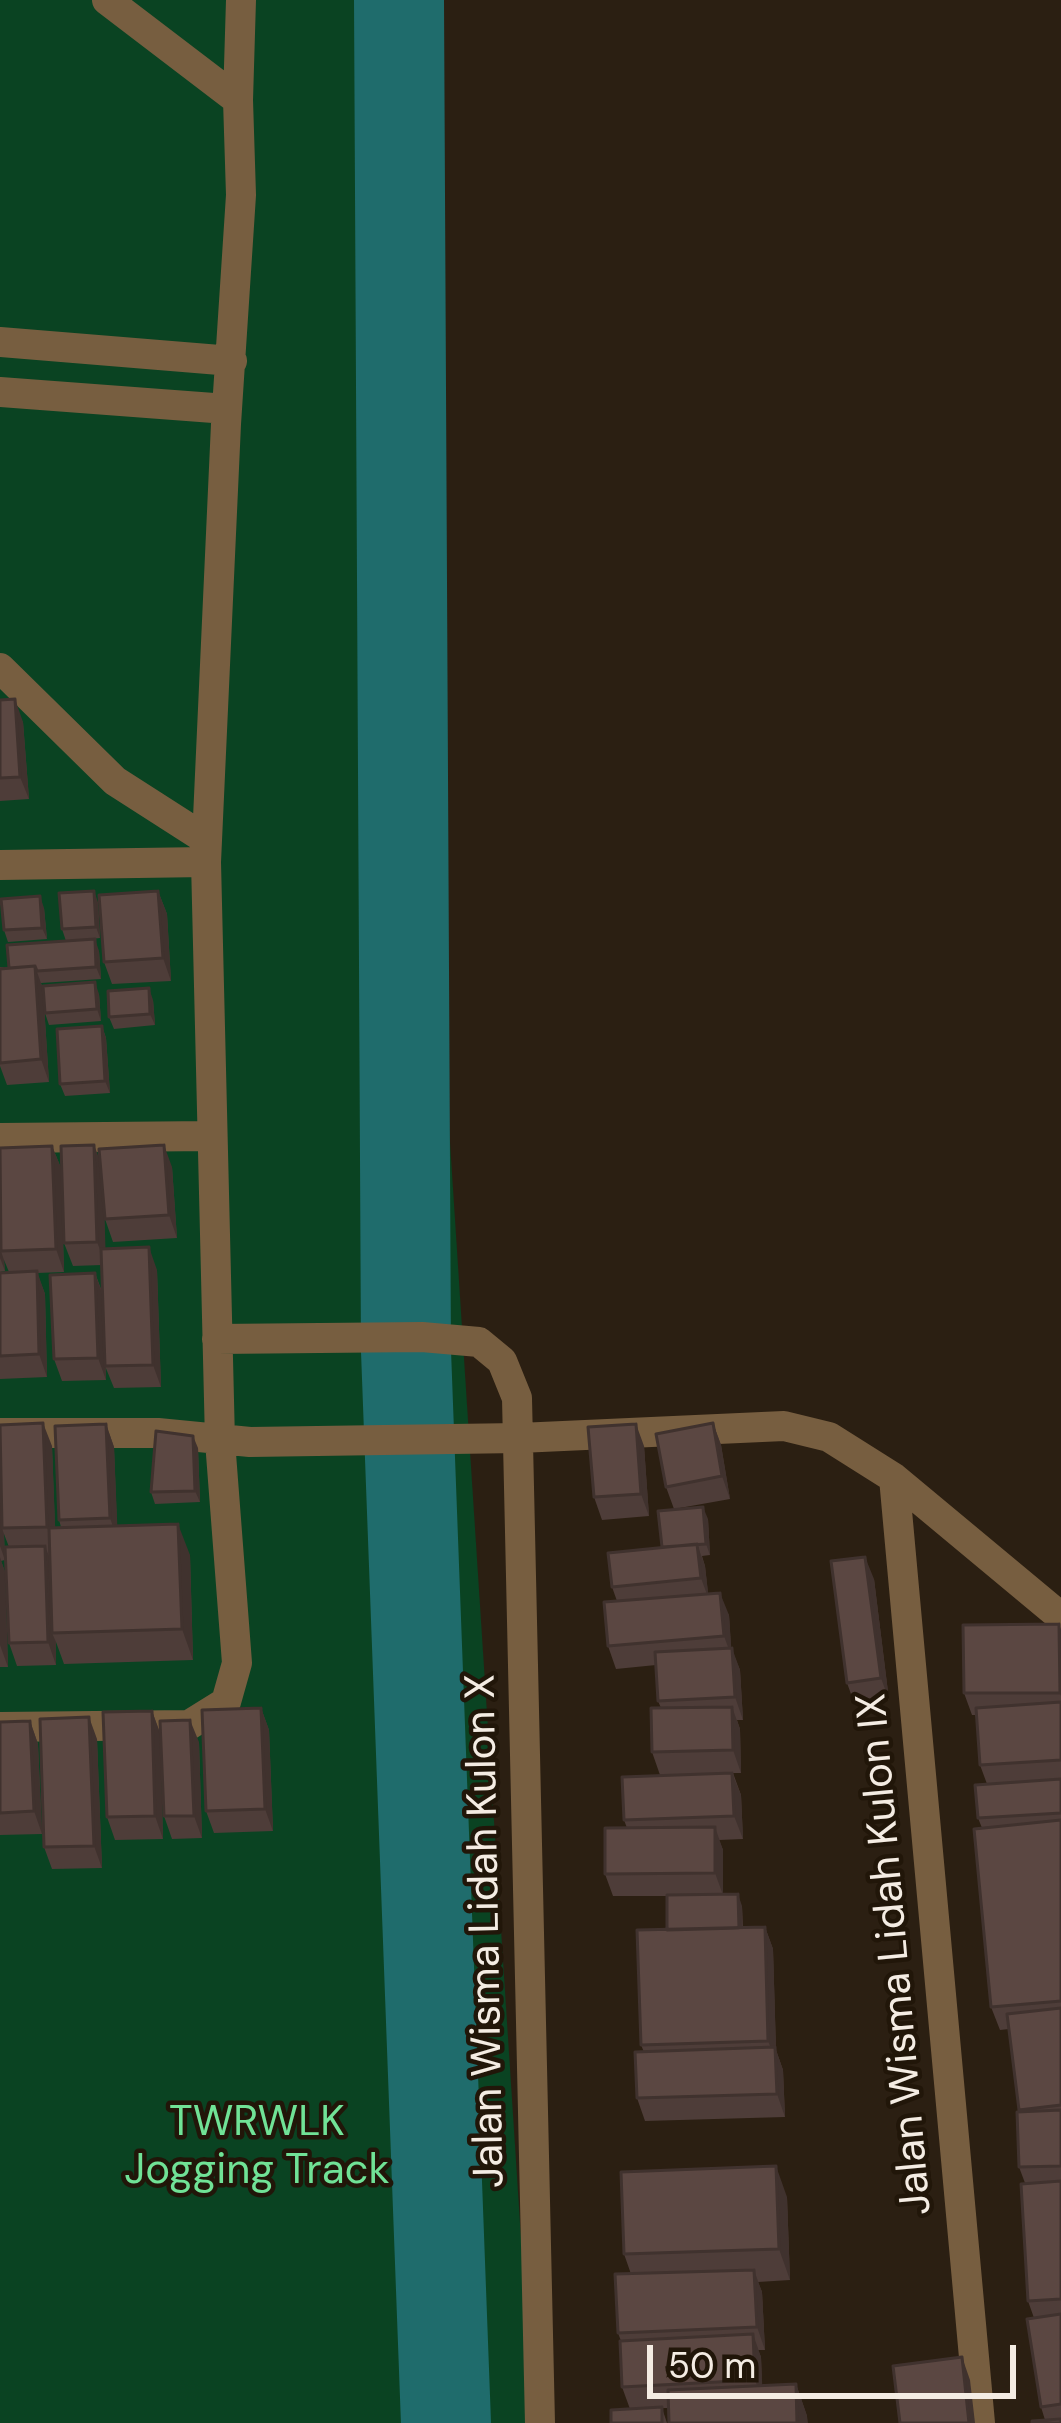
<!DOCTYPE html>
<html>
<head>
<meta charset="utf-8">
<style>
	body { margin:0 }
	#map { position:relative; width:1061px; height:2423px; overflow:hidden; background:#2b1f12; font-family:"DM Sans",sans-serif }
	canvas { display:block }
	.scale { position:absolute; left:647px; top:2345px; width:369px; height:54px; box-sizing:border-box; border:6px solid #f4ece3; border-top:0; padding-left:15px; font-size:36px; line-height:42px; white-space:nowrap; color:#f4ece3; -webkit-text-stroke:9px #211609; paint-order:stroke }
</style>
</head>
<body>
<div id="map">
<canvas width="1061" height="2423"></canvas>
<div class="scale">50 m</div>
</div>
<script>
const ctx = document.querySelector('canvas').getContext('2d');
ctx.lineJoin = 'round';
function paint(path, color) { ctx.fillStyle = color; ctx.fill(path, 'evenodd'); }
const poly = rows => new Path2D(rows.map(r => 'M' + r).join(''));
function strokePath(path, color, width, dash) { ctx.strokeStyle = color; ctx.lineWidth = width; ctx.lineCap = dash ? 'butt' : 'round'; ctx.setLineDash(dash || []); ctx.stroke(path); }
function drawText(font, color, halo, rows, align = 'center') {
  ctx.font = font + ' "DM Sans",sans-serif'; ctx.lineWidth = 9; ctx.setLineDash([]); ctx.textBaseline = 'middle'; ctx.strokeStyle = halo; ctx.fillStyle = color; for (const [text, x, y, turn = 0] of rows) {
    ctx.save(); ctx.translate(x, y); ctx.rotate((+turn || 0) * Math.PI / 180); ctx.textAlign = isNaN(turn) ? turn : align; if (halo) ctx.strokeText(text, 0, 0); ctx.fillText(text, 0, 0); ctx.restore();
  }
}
paint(poly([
	[0,0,376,0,533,2423,0,2423]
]), '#0a4322');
strokePath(poly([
	[399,0,406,1351,446,2423]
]), '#1f6c6c', 90);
strokePath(poly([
	[238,100,241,0],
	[0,342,232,361],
	[0,392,227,409],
	[0,668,115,781,207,840],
	[0,865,206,862],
	[0,1138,210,1136],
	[217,1339,422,1337,479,1342,502,1361,517,1398,540,2423],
	[0,1433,158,1433,250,1442,519,1438,784,1426,829,1437,894,1478,1061,1617],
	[894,1478,980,2423],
	[0,1727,189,1725,226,1702,237,1663,220,1441,206,862,226,424,241,195,238,100,107,0]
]), '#775e40', 30);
paint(poly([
	[0,700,23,722,29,799,0,801],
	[158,891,167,914,171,981,112,984,104,962],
	[98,902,100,938,81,940,99,951,101,979,41,983,43,989,49,1082,7,1085,0,1066,0,967,9,968,66,941,62,929],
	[44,908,47,939,8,942,4,930],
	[99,994,101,1021,49,1025,45,1013],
	[153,1000,155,1025,114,1029,109,1017],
	[102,1026,106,1038,110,1093,65,1096,60,1084],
	[52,1146,61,1168,64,1272,37,1273,45,1294,47,1377,0,1379,0,1273,9,1272,4,1260,5,1271,0,1272,0,1148],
	[100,1161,172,1167,177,1238,113,1242,105,1219,104,1211,105,1249,157,1270,161,1387,114,1388,105,1366,105,1349,106,1380,62,1381,54,1359,95,1273,103,1294,102,1265,73,1266,64,1243],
	[713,1423,721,1445,730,1499,674,1509,666,1487],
	[106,1424,114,1447,117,1526,190,1555,193,1660,64,1664,56,1642,56,1665,17,1666,9,1643,9,1547,4,1534,5,1560,1,1561,5,1572,8,1667,0,1667,0,1425,52,1446,55,1528,61,1527,59,1520],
	[644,1446,649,1516,602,1520,594,1497],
	[198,1448,200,1502,155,1504,151,1492],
	[708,1519,710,1555,702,1556,705,1566,708,1594,729,1615,731,1648,740,1670,743,1720,737,1720,740,1729,741,1773,733,1773,741,1795,743,1839,719,1840,723,1850,723,1895,742,1906,743,1927,765,1927,773,1949,776,2050,783,2070,785,2117,645,2121,637,2098,644,2052,641,2045,667,1930,667,1896,613,1896,605,1874,627,1828,624,1820,660,1775,652,1752,661,1708,658,1701,656,1665,616,1669,608,1646,617,1601,612,1587,662,1547],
	[874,1579,889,1700,855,1705,847,1683],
	[1059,1624,1061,1630,1061,2423,1045,2420,1041,2407,1034,2318,1028,2301,1025,2183,1019,2167,1020,2112,1009,2029,1000,2030,991,2007,982,1828,978,1818,987,1784,980,1765,977,1715,972,1715,964,1693],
	[261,1708,269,1730,273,1831,214,1833,206,1811],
	[152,1711,160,1733,163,1839,115,1840,107,1817],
	[30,1721,38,1744,42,1834,0,1835,0,1722],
	[97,1739,102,1868,52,1869,44,1847],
	[199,1742,202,1838,172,1839,164,1816],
	[787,2197,790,2280,758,2282,762,2292,765,2350,758,2350,761,2357,762,2386,796,2384,807,2416,668,2408,662,2408,667,2423,611,2423,630,2409,622,2387,621,2341,618,2333,631,2274,624,2254]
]), '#4e3d39');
paint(poly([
	[15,699,23,722,29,799,20,777],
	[94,891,98,902,100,938,96,927],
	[158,891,167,914,171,981,163,958],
	[40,896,44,908,47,939,42,928],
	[95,939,99,951,101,979,96,967],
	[35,966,43,989,49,1082,41,1059],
	[95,982,99,994,101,1021,97,1009],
	[149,988,153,1000,155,1025,150,1014],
	[102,1026,106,1038,110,1093,105,1081],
	[94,1145,103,1168,106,1265,97,1242],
	[164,1145,172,1167,177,1238,169,1215],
	[52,1146,61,1168,64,1272,56,1249],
	[0,1166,1,1251,4,1260,5,1271,0,1258],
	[149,1247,157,1270,161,1387,153,1365],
	[37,1271,45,1294,47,1377,39,1354],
	[95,1273,103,1296,106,1380,98,1358],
	[43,1423,52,1446,56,1549,47,1527],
	[713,1423,721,1445,730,1499,722,1476],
	[106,1424,114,1447,118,1541,110,1518],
	[636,1424,644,1446,649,1516,641,1494],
	[193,1436,198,1448,200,1502,195,1491],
	[0,1454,2,1528,4,1534,5,1560,0,1546],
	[703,1507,708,1519,710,1555,706,1544],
	[178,1524,190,1555,193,1660,182,1629],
	[697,1544,705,1566,709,1600,701,1578],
	[45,1546,54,1569,52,1633,56,1642,56,1665,48,1642],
	[0,1557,5,1572,8,1667,0,1645],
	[865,1557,874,1579,889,1700,881,1678],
	[720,1593,729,1615,732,1658,724,1636],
	[1059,1624,1061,1630,1061,1696,1060,1693],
	[732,1648,740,1670,743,1720,735,1697],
	[732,1707,740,1729,741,1773,733,1750],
	[261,1708,269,1730,273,1831,265,1809],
	[152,1711,160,1733,163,1839,155,1816],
	[89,1717,97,1739,102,1868,94,1846],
	[190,1720,199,1742,202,1838,194,1816],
	[30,1721,38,1744,42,1834,34,1811],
	[732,1773,741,1795,743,1839,734,1816],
	[715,1827,723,1850,723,1895,715,1873],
	[738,1894,742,1906,743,1943,739,1931],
	[765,1927,773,1949,776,2050,783,2070,785,2117,777,2094,776,2061,768,2041],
	[776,2166,787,2197,790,2280,779,2249],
	[754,2270,762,2292,765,2350,757,2327],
	[753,2334,761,2357,763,2403,755,2380],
	[962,2357,970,2380,975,2423,969,2423],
	[796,2384,807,2416,808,2423,797,2423]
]), '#40322e');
const building = poly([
	[15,699,20,777,0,778,0,700,15,699],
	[94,891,96,927,62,929,59,893,94,891],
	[158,891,163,958,104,962,99,895,158,891],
	[40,896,42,928,4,930,1,899,40,896],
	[95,939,96,967,37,971,35,966,9,968,7,945,95,939],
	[35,966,41,1059,0,1063,0,969,35,966],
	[95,982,97,1009,45,1013,43,986,95,982],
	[149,988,150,1014,109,1017,108,991,149,988],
	[102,1026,105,1081,60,1084,57,1029,102,1026],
	[94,1145,97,1242,64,1243,61,1146,94,1145],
	[164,1145,169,1215,105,1219,99,1149,164,1145],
	[52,1146,56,1249,1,1251,0,1148,52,1146],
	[149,1247,153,1365,105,1366,101,1249,149,1247],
	[37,1271,39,1354,0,1356,0,1273,37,1271],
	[95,1273,98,1358,54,1359,50,1275,95,1273],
	[43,1423,47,1527,2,1528,0,1425,43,1423],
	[713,1423,722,1476,666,1487,656,1434,713,1423],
	[106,1424,110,1518,59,1520,55,1426,106,1424],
	[636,1424,641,1494,594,1497,588,1427,636,1424],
	[156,1431,193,1436,195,1491,151,1492,156,1431],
	[703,1507,706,1544,662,1547,658,1511,703,1507],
	[178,1524,182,1629,52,1633,49,1528,178,1524],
	[697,1544,701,1578,612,1587,608,1553,697,1544],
	[45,1546,48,1642,9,1643,5,1547,45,1546],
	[865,1557,881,1678,847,1683,831,1561,865,1557],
	[720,1593,724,1636,608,1646,604,1602,720,1593],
	[1059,1624,1060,1693,964,1693,963,1625,1059,1624],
	[732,1648,735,1697,658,1701,655,1652,732,1648],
	[1061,1702,1061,1760,980,1765,976,1708,1061,1702],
	[732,1707,733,1750,652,1752,651,1708,732,1707],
	[261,1708,265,1809,206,1811,202,1710,261,1708],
	[152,1711,155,1816,107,1817,103,1712,152,1711],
	[89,1717,94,1846,44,1847,40,1719,89,1717],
	[190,1720,194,1816,164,1816,160,1721,190,1720],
	[30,1721,34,1811,0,1813,0,1722,30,1721],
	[732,1773,734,1816,624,1820,622,1777,732,1773],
	[1061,1779,1061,1813,978,1818,975,1785,1061,1779],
	[1061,1820,1061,2001,991,2007,974,1829,1061,1820],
	[715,1827,715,1873,605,1874,605,1828,715,1827],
	[738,1894,739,1928,667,1930,667,1895,738,1894],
	[765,1927,768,2041,641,2045,637,1930,765,1927],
	[1061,2008,1061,2105,1019,2110,1007,2014,1061,2008],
	[775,2047,777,2094,637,2098,635,2052,775,2047],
	[1061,2110,1061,2166,1019,2167,1017,2112,1061,2110],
	[776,2166,779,2249,624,2254,621,2172,776,2166],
	[1061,2181,1061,2299,1028,2301,1021,2184,1061,2181],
	[754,2270,757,2327,618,2333,615,2274,754,2270],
	[1061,2314,1061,2404,1041,2407,1027,2319,1061,2314],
	[753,2334,755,2380,622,2387,620,2341,753,2334],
	[962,2357,969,2423,900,2423,893,2366,962,2357],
	[796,2384,797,2423,669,2423,668,2390,796,2384],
	[662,2407,662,2423,611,2423,611,2410,662,2407],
	[1061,2419,1061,2423,1032,2423,1032,2421,1061,2419]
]);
paint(building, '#5b4742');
strokePath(building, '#40322e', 3);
drawText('42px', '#f4ece3', '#211609', [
	["Jalan Wisma Lidah Kulon X",487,1931,-91],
	["Jalan Wisma Lidah Kulon IX",896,1954,-95]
]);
drawText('42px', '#70e296', '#211609', [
	["TWRWLK",257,2124],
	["Jogging Track",257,2172]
]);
</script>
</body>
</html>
